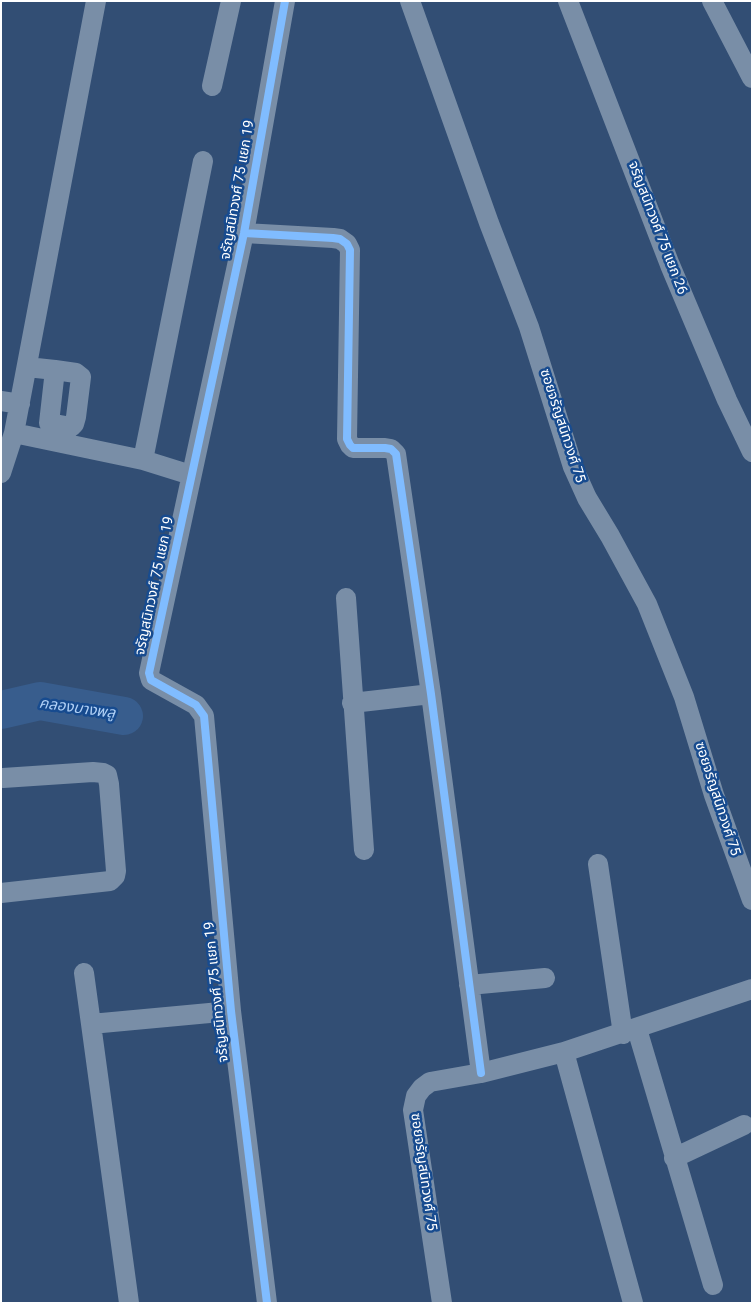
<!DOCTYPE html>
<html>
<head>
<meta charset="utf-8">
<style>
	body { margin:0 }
	#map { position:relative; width:753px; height:1304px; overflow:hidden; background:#324e74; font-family:Roboto,sans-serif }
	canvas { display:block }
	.frame { position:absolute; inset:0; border:2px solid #fff; pointer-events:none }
</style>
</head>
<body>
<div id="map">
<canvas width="753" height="1304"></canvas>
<div class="frame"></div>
</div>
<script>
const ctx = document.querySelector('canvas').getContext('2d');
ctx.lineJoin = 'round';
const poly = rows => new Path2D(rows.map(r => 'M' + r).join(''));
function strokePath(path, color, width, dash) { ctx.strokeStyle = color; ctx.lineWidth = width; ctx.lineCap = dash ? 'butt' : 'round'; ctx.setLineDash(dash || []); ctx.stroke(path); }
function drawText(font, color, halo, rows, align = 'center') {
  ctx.font = font + ' Roboto,"Noto Sans Thai",sans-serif'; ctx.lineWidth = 5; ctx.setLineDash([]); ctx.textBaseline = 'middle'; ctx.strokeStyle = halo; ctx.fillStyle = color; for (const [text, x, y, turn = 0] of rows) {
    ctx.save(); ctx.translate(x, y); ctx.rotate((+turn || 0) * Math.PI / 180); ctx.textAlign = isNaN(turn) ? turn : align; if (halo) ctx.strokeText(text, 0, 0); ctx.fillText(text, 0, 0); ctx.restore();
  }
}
strokePath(poly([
	[1,710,40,701,124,716]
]), '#385d8d', 38);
strokePath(poly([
	[410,1,489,223,529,327,573,467,587,498,610,536,647,604,684,697,714,795,752,900],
	[568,1,670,265,727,400,752,452],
	[712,1,752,78],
	[212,86,231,1],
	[244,233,333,238,340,239,347,244,350,250,347,439,350,445,353,448,385,448,391,449,396,454,431,694,481,1073],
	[27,367,55,370,76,373,81,377,76,417,74,424,71,427,49,423,55,370],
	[1,401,20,404],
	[14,433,143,460,203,161],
	[143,460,191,475],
	[1,473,14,433,96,1],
	[346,598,364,850],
	[352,703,431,694],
	[598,864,623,1034],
	[1,893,110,881,115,876,116,871,109,784,107,775,103,773,93,772,3,778],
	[84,973,91,1024],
	[469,985,545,978],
	[637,1029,713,1285],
	[564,1052,633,1303],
	[674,1158,744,1125],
	[129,1303,91,1024,231,1011],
	[267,1303,231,1011,204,716,196,705,151,680,149,673,244,233,285,1],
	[442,1303,413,1110,416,1096,422,1088,430,1082,481,1073,564,1052,752,989]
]), '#798ea7', 20);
strokePath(poly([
	[244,233,333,238,340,239,347,244,350,250,347,439,350,445,353,448,385,448,391,449,396,454,431,694,481,1073],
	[267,1303,231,1011,204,716,196,705,151,680,149,673,244,233,285,1]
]), '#80bcff', 8);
drawText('14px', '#fff', '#174b8f', [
	["จรัญสนิทวงศ์ 75 แยก 19",238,190,-80],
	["จรัญสนิทวงศ์ 75 แยก 26",657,228,69],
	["ซอยจรัญสนิทวงศ์ 75",562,426,72],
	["จรัญสนิทวงศ์ 75 แยก 19",155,586,-78],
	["ซอยจรัญสนิทวงศ์ 75",717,799,72],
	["จรัญสนิทวงศ์ 75 แยก 19",217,992,-96],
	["ซอยจรัญสนิทวงศ์ 75",423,1172,82]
]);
drawText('italic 15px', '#b0d0f6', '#174b8f', [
	["คลองบางพลู",77,709,8]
]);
</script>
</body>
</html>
